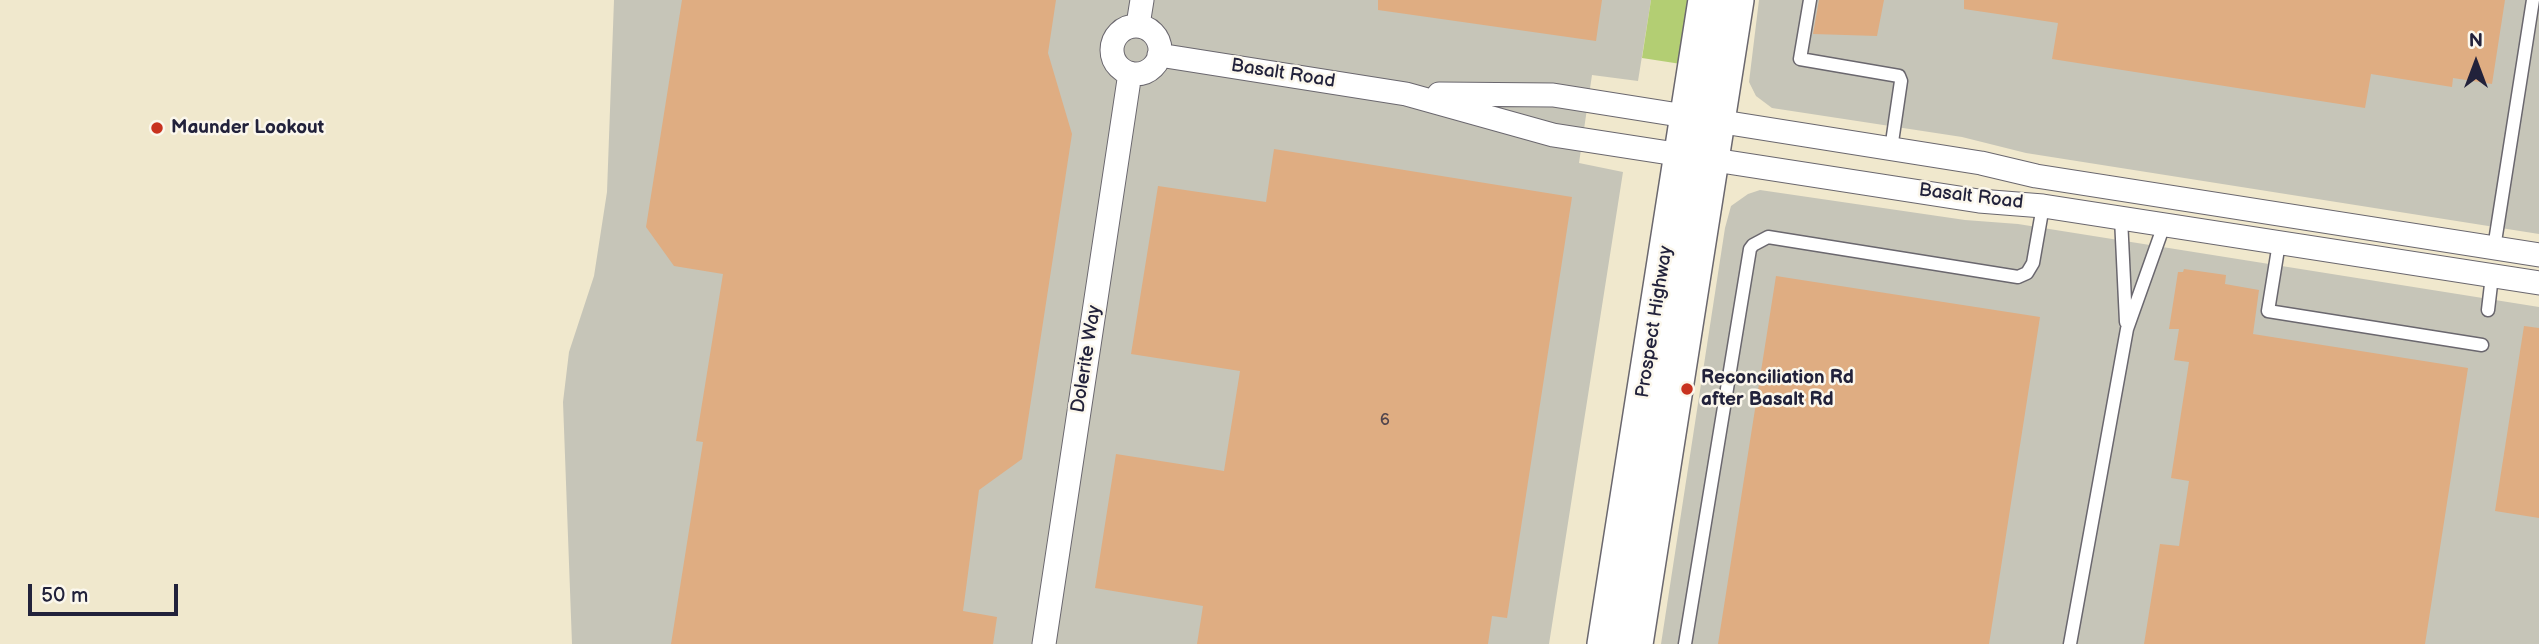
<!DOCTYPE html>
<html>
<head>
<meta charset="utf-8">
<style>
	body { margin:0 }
	#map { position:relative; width:2539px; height:644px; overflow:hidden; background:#f0e8cd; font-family:"Balsamiq Sans",sans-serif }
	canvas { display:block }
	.north { position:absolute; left:2441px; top:28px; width:70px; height:70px; -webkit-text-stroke:5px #fbf7ec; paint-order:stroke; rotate:0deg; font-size:19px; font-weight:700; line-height:28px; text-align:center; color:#22223b }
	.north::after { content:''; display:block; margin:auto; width:24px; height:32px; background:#22223b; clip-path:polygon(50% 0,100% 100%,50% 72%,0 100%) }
	.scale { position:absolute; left:28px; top:584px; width:150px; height:32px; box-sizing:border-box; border:4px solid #22223b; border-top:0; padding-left:9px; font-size:21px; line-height:24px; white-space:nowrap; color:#22223b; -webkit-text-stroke:5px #fbf7ec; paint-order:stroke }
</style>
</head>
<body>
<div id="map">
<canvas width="2539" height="644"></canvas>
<div class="north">N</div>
<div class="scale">50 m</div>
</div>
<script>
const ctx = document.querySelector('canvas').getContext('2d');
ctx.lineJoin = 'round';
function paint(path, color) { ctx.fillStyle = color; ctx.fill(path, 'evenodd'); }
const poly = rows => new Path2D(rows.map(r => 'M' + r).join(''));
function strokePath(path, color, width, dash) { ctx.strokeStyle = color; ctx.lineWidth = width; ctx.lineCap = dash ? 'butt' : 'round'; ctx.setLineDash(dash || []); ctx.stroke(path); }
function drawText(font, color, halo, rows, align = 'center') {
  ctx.font = font + ' "Balsamiq Sans",sans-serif'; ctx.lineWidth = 5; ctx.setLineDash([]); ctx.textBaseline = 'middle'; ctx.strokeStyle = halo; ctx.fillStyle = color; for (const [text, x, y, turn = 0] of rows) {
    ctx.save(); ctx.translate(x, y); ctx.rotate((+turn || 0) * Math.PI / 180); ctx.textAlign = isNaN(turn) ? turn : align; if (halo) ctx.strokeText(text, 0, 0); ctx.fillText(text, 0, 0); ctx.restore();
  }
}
paint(poly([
	[614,0,1651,0,1638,81,1592,75,1579,163,1623,172,1549,644,572,644,563,402,569,352,594,276,607,192],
	[1759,0,2539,0,2539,234,2026,153,1962,137,1772,108,1756,96,1749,82],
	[1760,190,1965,220,2018,224,2539,307,2539,644,1661,644,1725,228,1731,206,1748,194]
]), '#c6c5b8');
paint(poly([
	[1651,0,1691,0,1681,64,1642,58]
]), '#b3ce73');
paint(poly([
	[682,0,1056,0,1048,53,1072,134,1022,459,979,490,963,611,997,617,993,644,671,644,703,442,696,441,723,274,674,266,646,227],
	[1378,0,1602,0,1596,41,1378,10],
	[1819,0,1884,0,1877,36,1813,34],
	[1964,0,2505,0,2492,84,2453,78,2452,87,2371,74,2365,108,2052,59,2058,23,1964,9],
	[1274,149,1572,197,1507,618,1492,616,1488,644,1197,644,1203,606,1095,588,1116,454,1224,471,1240,371,1131,354,1158,186,1266,202],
	[2184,269,2226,275,2225,284,2259,290,2253,334,2468,368,2425,644,2144,644,2160,544,2179,546,2189,481,2171,478,2189,362,2174,360,2179,329,2169,329,2178,272,2183,272],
	[1776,276,2040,317,1989,644,1718,644],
	[2524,326,2539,328,2539,518,2495,511]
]), '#dfad82');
const service = poly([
	[1810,0,1800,59,1899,76,1901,81,1891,149],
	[2121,218,2126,322],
	[2279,243,2268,311,2482,345],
	[2494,248,2533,0],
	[2488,310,2492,276],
	[1685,644,1750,249,1753,245,1768,237,2018,277,2027,273,2033,263,2043,206],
	[2070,644,2127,329,2164,225]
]);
const minor = poly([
	[1138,25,1142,0],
	'1112 50a24 24 0 1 1 48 0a24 24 0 1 1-48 0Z',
	[1159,55,1406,94,1553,135,1979,201,2043,206,2539,283],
	[1439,94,1553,95,1981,163,2036,176,2539,255],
	[1044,644,1130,73]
]);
const secondary = poly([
	[1604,644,1705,0],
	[1636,644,1737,0]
]);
strokePath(service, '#6a676e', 15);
strokePath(minor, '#6a676e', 25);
strokePath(secondary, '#6a676e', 36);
strokePath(service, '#fff', 12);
strokePath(minor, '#fff', 23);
strokePath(secondary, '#fff', 33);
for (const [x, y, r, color] of [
	[157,128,7,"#c8321e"],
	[1687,389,7,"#c8321e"]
]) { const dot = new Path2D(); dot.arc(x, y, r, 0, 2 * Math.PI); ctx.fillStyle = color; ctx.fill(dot); strokePath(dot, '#fbf7ec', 2.5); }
drawText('16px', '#51454d', null, [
	["6",1385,421]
]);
drawText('19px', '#22223b', '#fbf7ec', [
	["Basalt Road",1283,74,9],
	["Basalt Road",1971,197,7],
	["Prospect Highway",1655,322,-81],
	["Dolerite Way",1087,359,-81]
]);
drawText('bold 19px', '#22223b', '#fbf7ec', [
	["Maunder Lookout",171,128],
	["Reconciliation Rd",1701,378],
	["after Basalt Rd",1701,400]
], 'left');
</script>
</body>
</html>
